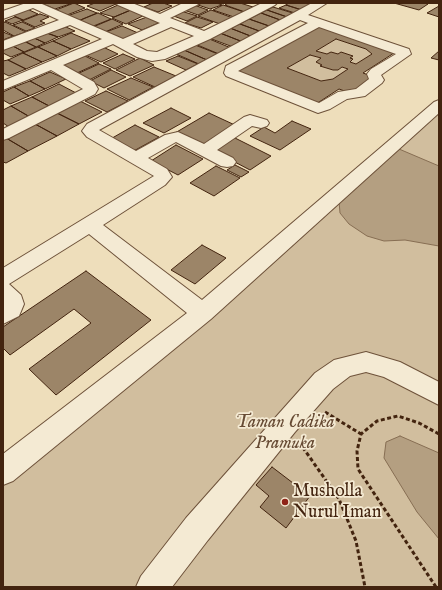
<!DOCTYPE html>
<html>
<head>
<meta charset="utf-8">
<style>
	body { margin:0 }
	#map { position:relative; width:442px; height:590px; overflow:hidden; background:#eedebb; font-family:"IM FELL English",serif }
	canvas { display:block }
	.frame { position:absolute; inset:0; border:4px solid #43240f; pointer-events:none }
</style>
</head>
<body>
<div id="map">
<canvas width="442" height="590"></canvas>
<div class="frame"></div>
</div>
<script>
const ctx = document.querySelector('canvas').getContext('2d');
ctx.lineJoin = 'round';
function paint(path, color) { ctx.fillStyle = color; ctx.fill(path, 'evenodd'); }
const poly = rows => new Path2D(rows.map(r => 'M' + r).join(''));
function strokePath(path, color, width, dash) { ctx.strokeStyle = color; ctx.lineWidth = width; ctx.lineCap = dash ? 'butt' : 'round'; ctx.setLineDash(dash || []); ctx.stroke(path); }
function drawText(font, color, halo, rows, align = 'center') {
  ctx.font = font + ' "IM FELL English",serif'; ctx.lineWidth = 3.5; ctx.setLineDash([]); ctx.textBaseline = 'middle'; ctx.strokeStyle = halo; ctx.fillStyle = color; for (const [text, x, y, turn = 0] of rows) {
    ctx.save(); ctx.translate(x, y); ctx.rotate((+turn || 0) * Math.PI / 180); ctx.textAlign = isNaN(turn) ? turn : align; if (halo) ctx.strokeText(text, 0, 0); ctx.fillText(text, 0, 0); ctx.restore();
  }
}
paint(poly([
	[336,39,366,49,372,54,356,64,350,62,353,60,350,58,352,56,327,54,316,51],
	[310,55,321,58,316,62,322,65,321,66,332,70,338,70,342,67,348,69,333,79,321,81,287,68],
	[439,102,439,587,3,587,3,469]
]), '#d1be9e');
const water = poly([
	[399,149,439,166,439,246,405,240,384,241,367,236,349,224,340,213,339,201,399,149],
	[400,436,439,453,439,539,417,512,384,458,386,442,400,436]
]);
paint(water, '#b49f81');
strokePath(water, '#876e53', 1);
const building = poly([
	[45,3,73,3,55,9,43,4,45,3],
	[74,3,85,8,67,15,56,10,74,3],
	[95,3,112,3,116,4,100,11,87,6,95,3],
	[153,3,163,3,172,6,158,12,144,7,153,3],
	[202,3,217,3,222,5,210,9,198,5,202,3],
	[228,3,240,3,253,7,245,12,225,5,228,3],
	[289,3,306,3,312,5,302,10,286,5,289,3],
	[394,3,423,3,428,4,419,10,394,3],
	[118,5,131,10,114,17,100,13,118,5],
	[194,5,208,10,198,15,184,10,194,5],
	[223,5,244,12,234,17,213,10,223,5],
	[286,5,302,10,295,13,279,8,286,5],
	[439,6,439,17,427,13,439,6],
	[273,7,296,14,290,18,267,10,273,7],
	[27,9,38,14,23,20,8,13,27,9],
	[87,9,97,13,78,21,67,16,87,9],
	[133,9,147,14,126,24,112,18,133,9],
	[211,10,233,18,220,24,198,16,211,10],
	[267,10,290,18,283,21,261,13,267,10],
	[181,11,197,16,187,21,171,15,181,11],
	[98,13,111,19,91,27,78,21,98,13],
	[261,13,283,21,272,27,249,19,261,13],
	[40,14,49,17,40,21,45,23,35,27,22,21,40,14],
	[15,17,23,20,12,24,5,21,15,17],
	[147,17,161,22,142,30,128,24,147,17],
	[197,17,213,22,201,28,185,23,197,17],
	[112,19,123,24,105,32,93,27,112,19],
	[249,19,272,27,262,32,240,24,249,19],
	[5,22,26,32,14,36,3,30,3,23,5,22],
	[22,22,35,28,26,31,13,25,22,22],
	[240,24,262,32,253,37,230,28,240,24],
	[122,26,138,33,122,40,106,32,122,26],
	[317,26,394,53,363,73,374,77,350,93,339,89,313,106,232,71,317,26],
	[336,39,366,49,372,54,356,64,350,62,353,59,350,58,353,56,341,52,338,54,331,52,327,54,316,51,336,39],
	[310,55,321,58,316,62,322,65,320,66,333,70,338,70,342,67,348,69,333,79,321,81,287,68,310,55],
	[56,27,60,29,66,27,75,31,58,37,44,32,56,27],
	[230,28,253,37,243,42,220,33,230,28],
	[3,32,13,36,3,40,3,32],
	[44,32,58,37,45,43,32,37,44,32],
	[71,33,90,41,71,49,53,41,71,33],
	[220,33,243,42,233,47,209,38,220,33],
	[32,37,45,43,36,47,22,40,32,37],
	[207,38,231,48,219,54,195,44,207,38],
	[22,40,36,47,24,52,11,45,22,40],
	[53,41,71,49,57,56,38,47,53,41],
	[11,45,24,52,11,57,3,53,3,48,11,45],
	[195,45,218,54,207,60,184,50,195,45],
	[38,47,57,56,42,62,23,53,38,47],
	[103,47,118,54,101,62,85,55,103,47],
	[184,50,207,60,199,64,176,54,184,50],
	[439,51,439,60,431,58,439,51],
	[23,53,42,62,26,69,8,60,23,53],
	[123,54,135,59,115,69,103,63,123,54],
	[85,56,99,63,77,73,63,65,85,56],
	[178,56,198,64,186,70,166,61,178,56],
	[140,58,154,65,130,76,116,70,140,58],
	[8,60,26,69,9,76,3,73,3,61,8,60],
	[99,64,111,69,89,80,77,74,99,64],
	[154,67,176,76,155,87,133,77,154,67],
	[111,70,126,77,104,88,90,81,111,70],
	[50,72,66,79,45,89,30,81,50,72],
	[131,78,153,87,129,100,107,89,131,78],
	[30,81,45,89,29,96,14,87,30,81],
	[59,84,78,94,51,107,32,97,59,84],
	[14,87,29,96,10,104,3,100,3,92,14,87],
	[106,91,128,101,107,112,85,101,106,91],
	[32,97,51,107,30,117,11,106,32,97],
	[80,101,102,112,79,124,57,113,80,101],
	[11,106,30,117,9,127,3,123,3,110,11,106],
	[171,108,191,118,164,133,143,123,171,108],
	[57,113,79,124,57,136,35,124,57,113],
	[209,113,237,126,203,147,175,133,209,113],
	[292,121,311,129,280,150,250,136,264,127,275,133,292,121],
	[35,124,57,136,28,151,6,138,35,124],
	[135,125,159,137,130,153,107,141,135,125],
	[233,137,271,156,250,170,212,150,233,137],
	[6,138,28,151,6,163,3,162,3,140,6,138],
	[176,145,203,159,178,175,151,161,176,145],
	[235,165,249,172,241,177,227,170,235,165],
	[216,166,240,178,214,196,190,183,216,166],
	[202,245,226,258,195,284,171,270,202,245],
	[86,271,151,320,56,395,29,369,91,323,74,309,10,355,3,348,3,327,86,271],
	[272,467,310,496,286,528,260,507,269,496,256,485,272,467]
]);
paint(building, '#9c8568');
strokePath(building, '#43240f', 1);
const minor = poly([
	[26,3,43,3,42,4,123,39,160,23,118,5,116,3,132,3,160,14,183,3,199,3,197,5,170,18,204,31,262,3,277,3,275,5,210,39,165,59,152,61,147,60,137,57,113,44,63,65,94,82,98,89,95,94,9,138,3,140,3,129,83,89,51,70,3,90,3,81,102,39,70,25,3,50,3,41,59,20,33,8,3,19,3,11,26,3],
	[171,27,194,36,157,52,147,51,133,44,171,27],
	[312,3,327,3,308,15,409,49,411,54,381,75,384,80,382,83,365,96,347,99,330,109,318,113,226,76,224,73,226,66,308,23,300,20,99,130,136,151,165,135,178,132,204,144,244,117,250,115,267,120,269,123,267,126,261,128,252,126,217,150,233,158,236,162,233,166,227,167,221,166,176,142,148,158,167,169,172,177,165,185,103,225,202,300,434,102,439,100,439,113,211,319,13,481,3,485,3,454,187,313,89,234,9,284,21,295,24,304,19,316,3,324,3,268,154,176,87,137,82,131,87,124,312,3],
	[319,27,396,54,371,69,367,74,369,79,356,89,338,92,319,103,238,71,319,27],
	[366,352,400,362,439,382,439,405,384,377,366,372,350,376,333,389,295,432,208,540,172,587,136,587,141,576,186,518,315,373,334,360,366,352]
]);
strokePath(minor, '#6e523a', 2);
strokePath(poly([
	[325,412,361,434],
	[299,442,339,499,356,541,365,587],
	[436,587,358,469,357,451,361,434,377,421,398,416,419,423,439,434]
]), '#43240f', 3, [4, 2.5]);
paint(minor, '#f4ead3');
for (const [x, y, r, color] of [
	[285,502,4,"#8f2418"]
]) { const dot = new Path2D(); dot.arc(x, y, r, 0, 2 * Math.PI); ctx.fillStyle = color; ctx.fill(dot); strokePath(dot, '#f4ead3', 1.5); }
drawText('italic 18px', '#664a33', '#f4ead3', [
	["Taman Cadika",285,423],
	["Pramuka",285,444]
]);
drawText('18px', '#43240f', '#f4ead3', [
	["Musholla",293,492],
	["Nurul Iman",293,513]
], 'left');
</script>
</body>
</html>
